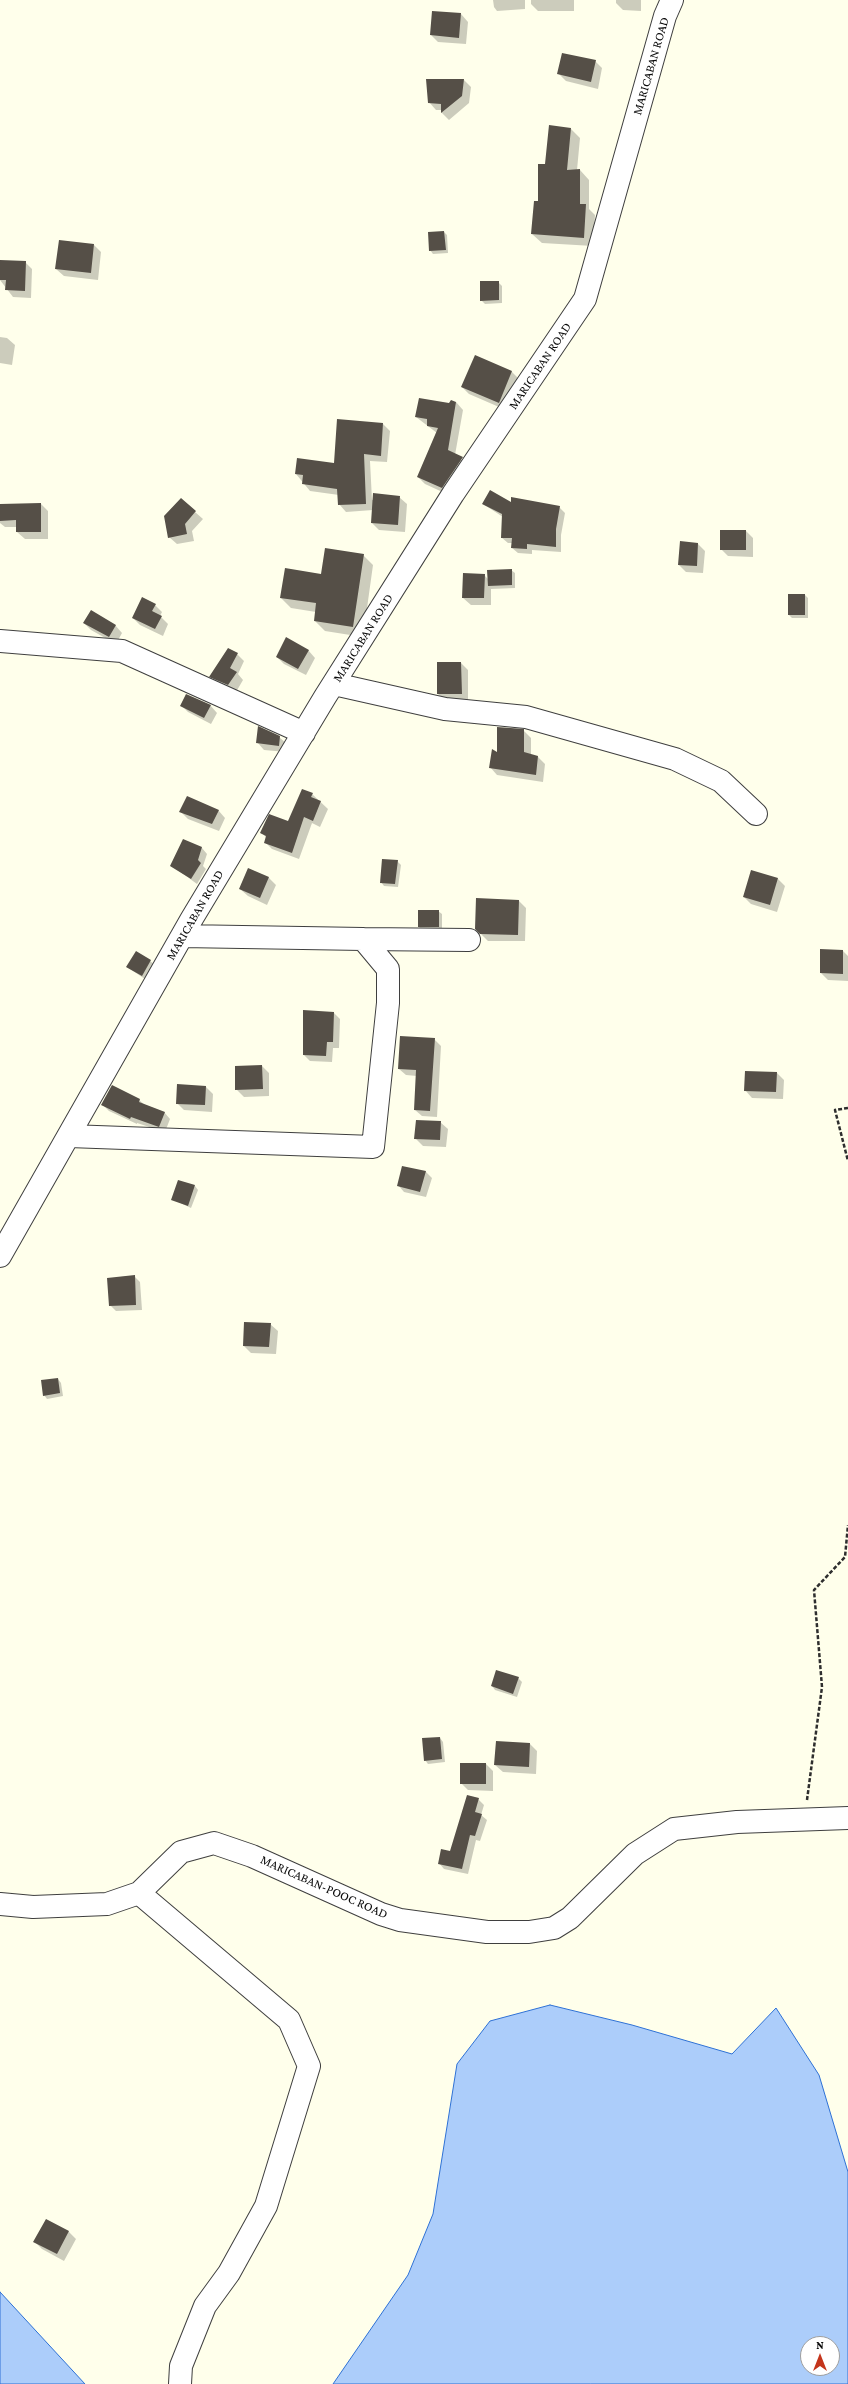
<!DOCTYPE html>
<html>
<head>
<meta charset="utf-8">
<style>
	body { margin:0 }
	#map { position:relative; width:848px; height:2384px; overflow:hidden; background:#ffffeb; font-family:"Crimson Pro",serif }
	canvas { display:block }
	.north { position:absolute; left:800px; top:2336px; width:40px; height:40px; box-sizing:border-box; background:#fff; border:1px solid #9e9e9e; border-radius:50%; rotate:0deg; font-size:11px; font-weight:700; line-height:16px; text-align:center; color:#0c0c0c }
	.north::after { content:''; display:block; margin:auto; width:14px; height:18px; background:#c4351c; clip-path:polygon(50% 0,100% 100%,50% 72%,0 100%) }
</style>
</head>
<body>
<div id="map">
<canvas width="848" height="2384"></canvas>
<div class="north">N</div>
</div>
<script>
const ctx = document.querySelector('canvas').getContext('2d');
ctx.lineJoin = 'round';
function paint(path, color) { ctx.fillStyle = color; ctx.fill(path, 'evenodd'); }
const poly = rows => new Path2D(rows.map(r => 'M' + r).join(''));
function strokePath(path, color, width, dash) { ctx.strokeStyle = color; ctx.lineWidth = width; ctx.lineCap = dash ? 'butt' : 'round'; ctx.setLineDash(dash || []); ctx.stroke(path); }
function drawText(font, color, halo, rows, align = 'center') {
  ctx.font = font + ' "Crimson Pro",serif'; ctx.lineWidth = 4; ctx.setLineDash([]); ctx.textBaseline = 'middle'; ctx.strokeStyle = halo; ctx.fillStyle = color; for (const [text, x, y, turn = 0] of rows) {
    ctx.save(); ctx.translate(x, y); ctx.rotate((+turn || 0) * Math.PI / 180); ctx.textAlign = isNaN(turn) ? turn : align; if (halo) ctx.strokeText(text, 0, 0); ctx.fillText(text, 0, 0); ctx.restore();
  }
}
const water = poly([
	[550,2005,632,2025,732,2054,776,2008,819,2075,848,2172,848,2384,333,2384,408,2275,433,2214,457,2064,490,2021,550,2005],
	[808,2344,832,2344,832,2368,808,2368,808,2344],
	[0,2292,85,2384,0,2384,0,2292]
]);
paint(water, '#accdfa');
strokePath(water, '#2e71d5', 1);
paint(poly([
	[493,0,525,0,525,9,497,11,494,7],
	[531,0,574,0,574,11,538,11,531,4],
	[616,0,641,0,641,11,623,10,616,3],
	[461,14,468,22,466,44,438,42,431,35],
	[595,61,602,68,598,89,566,81,559,74],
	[464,80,471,87,469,103,449,120,442,113,442,110,436,110,429,102],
	[571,129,580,138,577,170,580,170,589,180,589,209,595,215,593,246,542,243,532,234,546,165],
	[444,232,447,235,448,253,433,254,430,250],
	[94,245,101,252,98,280,64,276,56,269],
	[25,262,32,269,31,298,13,297,0,280],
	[498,282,502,286,502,303,485,304,481,300],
	[0,337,7,338,15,345,12,365,0,363],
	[475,357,512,372,519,379,506,410,469,394,462,387],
	[456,402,463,410,455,455,469,465,449,495,425,484,418,477,437,433,416,417],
	[383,424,390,431,387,462,370,461,372,500,399,497,407,504,405,532,379,530,372,523,373,510,346,512,339,504,339,495,310,491,296,474,335,465],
	[41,504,48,511,48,539,25,539,17,532,17,527,5,527,0,523,0,505],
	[483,504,559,507,565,513,561,535,561,552,532,550,532,554,518,553,512,548,513,543,508,543,502,538,503,517],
	[195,512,203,519,192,531,194,541,177,544,169,537],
	[746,531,753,538,753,557,728,556,721,549],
	[681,543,698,544,705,551,703,573,686,572,679,565],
	[363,555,373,565,363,637,325,631,315,621,316,612,291,608,281,598],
	[511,570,515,573,515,588,491,589,491,605,471,605,463,598,484,575,488,579],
	[805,595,808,598,808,618,792,618,789,615],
	[155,605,162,612,160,616,168,624,163,636,140,625,133,618],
	[84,623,115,625,122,633,116,644,91,630],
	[308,650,315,658,306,675,284,664,277,657],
	[237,654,244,661,238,674,243,680,236,692,218,684,211,676],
	[461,663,468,670,468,700,445,701,438,694],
	[181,705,210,705,217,713,211,724,188,712],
	[523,730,531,738,531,755,538,757,545,764,543,782,497,775,490,767,498,753],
	[279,737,287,744,286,752,264,750,257,742],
	[312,794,328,809,320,827,312,823,299,859,272,849,265,842,267,838,262,833,288,822],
	[218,810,225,818,219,831,188,819,181,812],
	[184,840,202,848,207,854,203,866,206,869,197,884,171,865],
	[397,861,401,865,398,887,384,886,381,882],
	[249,869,269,878,276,885,267,905,248,896,240,889],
	[778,879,785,886,777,912,751,904,744,897],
	[519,901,526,908,525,941,488,941,476,929],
	[438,911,442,914,442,930,422,930,419,927],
	[843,951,848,956,848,981,828,980,821,973],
	[150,961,154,964,145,979,127,967],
	[334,1013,340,1019,339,1048,333,1048,332,1062,310,1061,304,1055],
	[434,1039,441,1046,437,1117,422,1116,415,1110,417,1076,406,1075,399,1069],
	[262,1066,269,1073,269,1096,244,1097,236,1089],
	[777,1073,784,1080,783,1099,752,1098,745,1090],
	[206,1087,213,1094,212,1112,184,1110,177,1103],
	[139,1100,145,1105,164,1112,170,1119,165,1132,137,1123,137,1124,109,1111,103,1105],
	[440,1122,448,1129,446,1147,423,1146,415,1138],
	[403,1167,426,1172,432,1178,426,1197,404,1192,398,1185],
	[195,1186,198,1190,191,1208,172,1199],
	[134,1276,140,1282,142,1310,116,1311,110,1305,120,1277],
	[270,1324,278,1331,276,1354,251,1353,244,1346],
	[58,1379,61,1383,63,1396,47,1399,44,1395],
	[518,1678,522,1682,517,1697,495,1690,492,1686],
	[440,1738,443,1742,445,1762,428,1764,425,1760],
	[497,1742,530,1744,537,1751,536,1774,503,1772,495,1765],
	[461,1764,486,1764,493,1771,493,1791,468,1790,461,1783],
	[478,1799,484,1805,481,1815,487,1820,480,1841,476,1840,468,1874,444,1869,439,1863,451,1852],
	[47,2220,69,2232,76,2239,64,2261,42,2249,35,2242]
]), '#0003');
paint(poly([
	[432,11,461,13,459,38,430,35],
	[562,53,596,60,591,82,557,74],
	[426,79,464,79,462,96,441,113,441,104,428,103],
	[549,125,571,128,567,170,580,169,580,204,586,204,584,238,531,234,534,201,538,201,538,164,545,164],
	[444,231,446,250,429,251,428,232],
	[59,240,94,244,91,273,55,269],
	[0,260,26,261,25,291,5,290,6,280,0,280],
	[480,281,499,281,499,300,480,301],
	[475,355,512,371,499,403,461,387],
	[419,398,449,403,451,400,456,402,448,450,463,457,442,488,417,477,438,428,427,426,427,419,415,417],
	[337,419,383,423,381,456,364,454,366,504,338,505,337,489,302,484,303,475,295,474,297,458,334,463],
	[490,490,511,502,511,497,560,506,556,529,556,547,527,544,527,549,511,548,512,538,501,538,502,514,482,504],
	[373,493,400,496,398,525,371,523],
	[181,498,196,511,185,524,187,534,168,538,164,516],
	[41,503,41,532,16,532,16,520,0,521,0,504],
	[720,530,746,530,746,550,720,550],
	[680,541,698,543,697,566,678,565],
	[325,548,364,554,353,627,314,621,316,603,280,598,285,568,321,574],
	[512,569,512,585,488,586,487,570],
	[463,573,485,574,484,598,462,598],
	[788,594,805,594,805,615,788,615],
	[142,597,156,604,152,611,162,616,155,629,132,618],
	[91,610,116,625,109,637,83,623],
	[286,637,309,650,298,669,276,657],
	[228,648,238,653,230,668,237,672,228,685,209,677],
	[437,662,461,662,462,694,437,694],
	[186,694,211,705,204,718,180,706],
	[258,726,280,736,279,746,256,743],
	[497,727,524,729,524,752,538,756,536,775,489,768,492,749,497,752],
	[302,789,313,793,311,797,321,801,313,821,304,817,292,853,264,843,266,836,260,833,269,814,288,821],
	[187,796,219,810,212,824,179,812],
	[183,839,202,847,198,860,201,863,191,879,170,866],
	[382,859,398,860,395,884,380,883],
	[248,868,269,877,260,898,239,889],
	[751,870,778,878,770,905,743,897],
	[476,898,519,900,518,935,480,934,475,929],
	[418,910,439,910,439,927,418,927],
	[820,949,843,950,843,974,820,973],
	[136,951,151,960,142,976,126,967],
	[303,1010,334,1012,333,1042,327,1042,326,1056,303,1055],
	[400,1036,435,1038,430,1111,414,1110,416,1070,398,1069],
	[262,1065,263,1089,235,1090,235,1066],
	[745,1071,777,1072,776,1092,744,1091],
	[177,1084,206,1086,205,1105,176,1104],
	[112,1085,140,1099,139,1102,165,1112,159,1127,131,1117,130,1119,101,1105],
	[416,1120,441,1121,440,1140,414,1139],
	[402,1166,426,1171,420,1192,397,1186],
	[178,1180,195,1185,188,1206,171,1200],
	[135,1275,136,1305,109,1306,107,1278],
	[244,1322,271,1323,269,1347,243,1346],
	[58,1378,60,1393,43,1396,41,1380],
	[496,1670,519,1677,513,1694,491,1686],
	[440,1737,442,1759,424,1761,422,1738],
	[496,1741,530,1743,529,1767,494,1765],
	[460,1763,486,1763,486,1784,460,1784],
	[467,1795,479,1798,475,1812,482,1814,475,1836,470,1835,462,1869,438,1864,441,1849,450,1851],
	[46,2219,69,2231,57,2254,33,2242]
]), '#554f47');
const minor = poly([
	[0,641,122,651,304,733],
	[334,684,445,709,526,717,675,759,721,781,756,814],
	[363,939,469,940],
	[69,1136,373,1147,388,1003,388,969,363,939,182,936],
	[0,1256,191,920,325,697,453,494,585,299,665,16,672,0],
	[139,1893,289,2020,309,2066,266,2206,229,2273,205,2306,181,2366,180,2384],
	[0,1904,33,1907,107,1904,139,1893,181,1852,214,1843,252,1856,381,1914,400,1920,487,1932,529,1932,554,1928,570,1918,635,1854,674,1829,737,1822,848,1818]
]);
strokePath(minor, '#3f3f3f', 24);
strokePath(poly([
	[848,1108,835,1110,848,1161],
	[807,1800,822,1687,814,1590,845,1557,848,1525]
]), '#2e2e2e', 2.5, [4, 2]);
strokePath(minor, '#fff', 22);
drawText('13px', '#0c0c0c', '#fff', [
	["MARICABAN ROAD",651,66,-74],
	["MARICABAN ROAD",540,366,-56],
	["MARICABAN ROAD",363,638,-58],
	["MARICABAN ROAD",195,915,-60],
	["MARICABAN-POOC ROAD",324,1887,24]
]);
</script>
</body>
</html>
